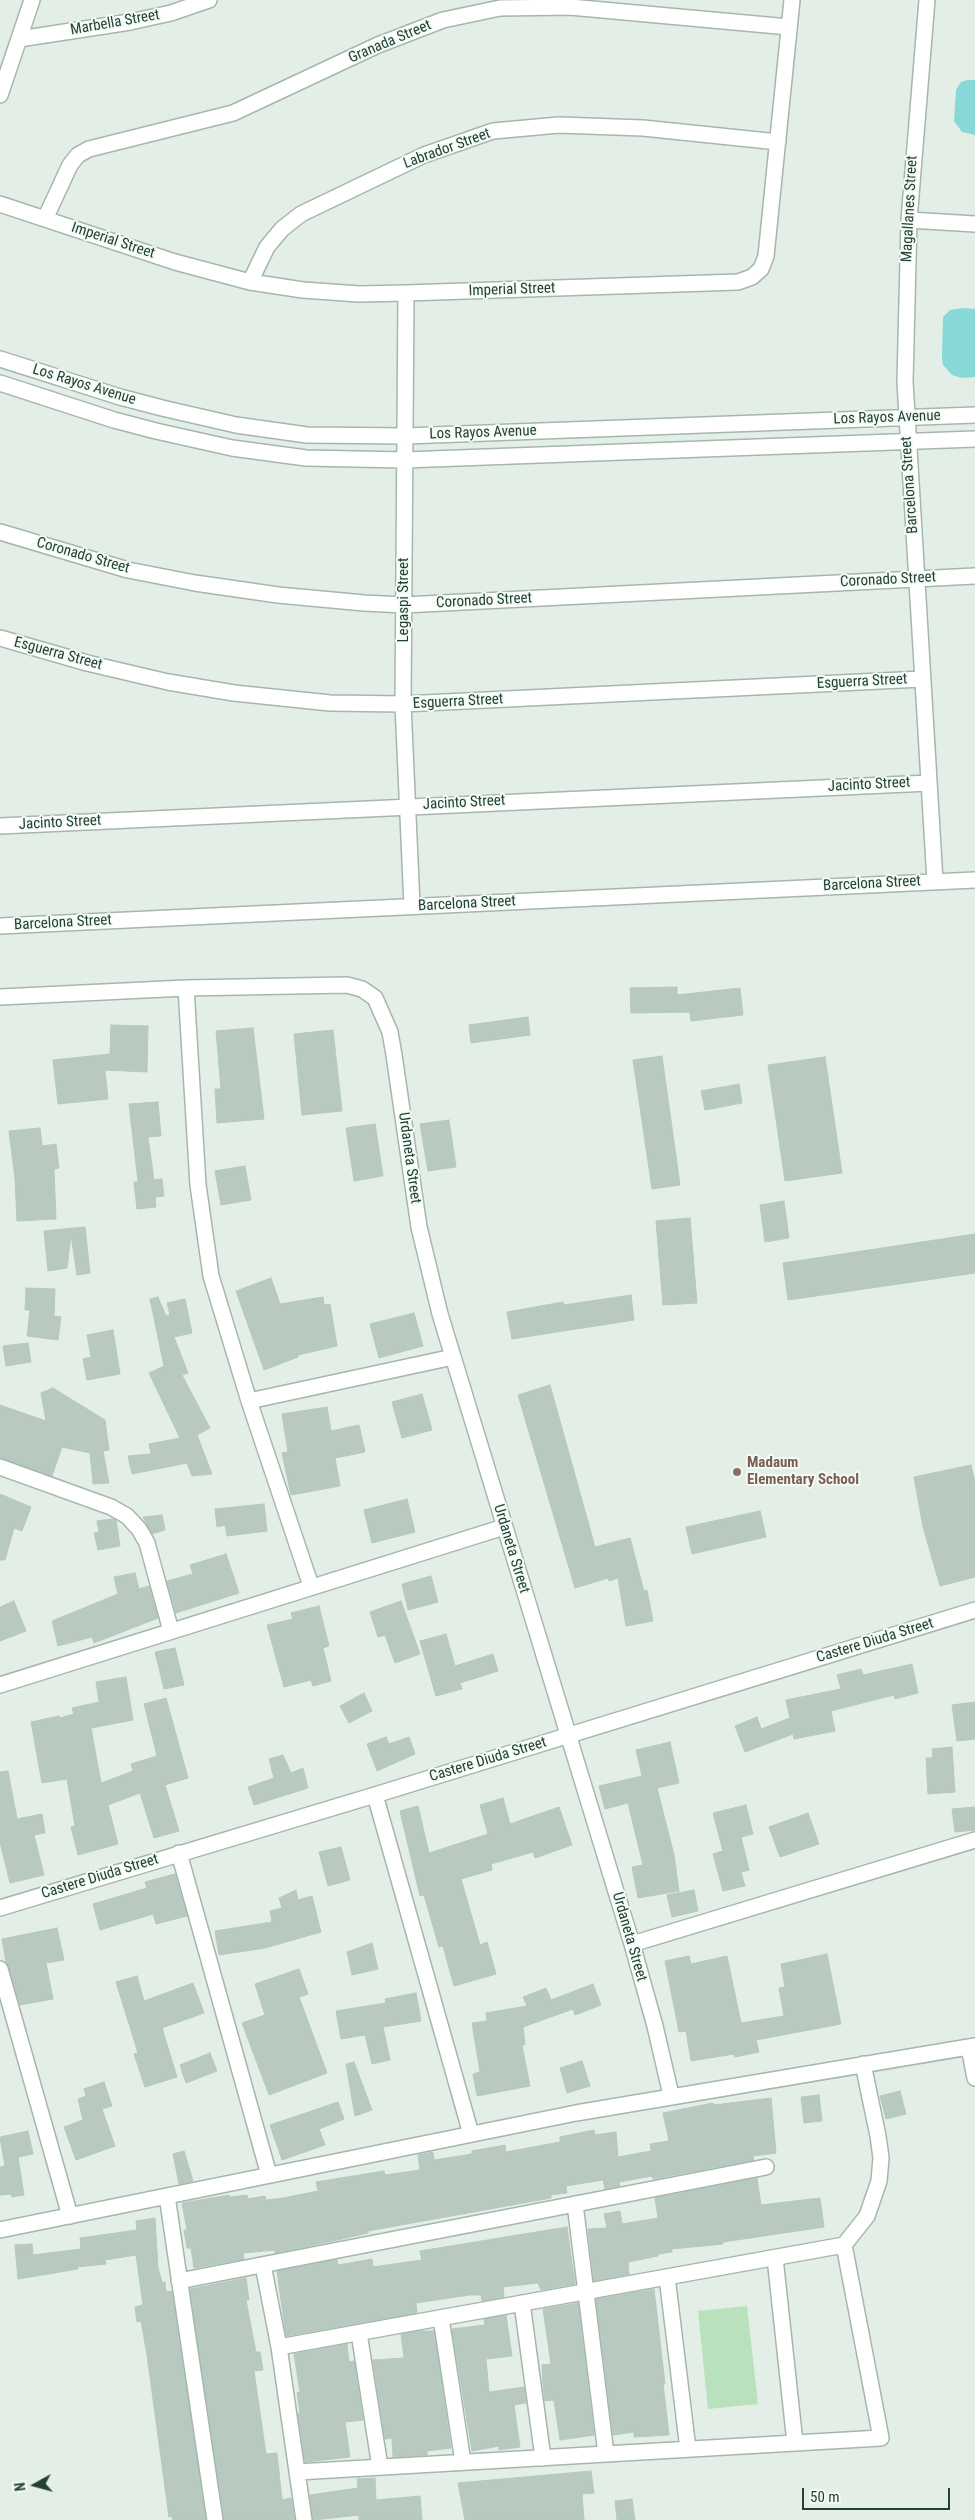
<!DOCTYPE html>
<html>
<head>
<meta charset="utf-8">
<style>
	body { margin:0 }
	#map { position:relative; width:975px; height:2520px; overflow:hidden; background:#e3eee7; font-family:"Roboto Condensed",sans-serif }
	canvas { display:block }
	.north { position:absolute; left:10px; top:2460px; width:50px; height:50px; -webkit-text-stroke:4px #f4faf6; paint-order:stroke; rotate:263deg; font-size:14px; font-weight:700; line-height:20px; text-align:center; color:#214233 }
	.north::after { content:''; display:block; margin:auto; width:18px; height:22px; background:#214233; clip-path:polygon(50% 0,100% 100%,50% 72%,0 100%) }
	.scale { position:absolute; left:802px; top:2488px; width:148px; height:22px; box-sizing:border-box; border:2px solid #214233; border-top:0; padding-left:6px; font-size:15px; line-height:18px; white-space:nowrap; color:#214233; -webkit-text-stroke:4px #f4faf6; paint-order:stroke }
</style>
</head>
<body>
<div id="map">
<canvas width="975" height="2520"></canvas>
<div class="north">N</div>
<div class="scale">50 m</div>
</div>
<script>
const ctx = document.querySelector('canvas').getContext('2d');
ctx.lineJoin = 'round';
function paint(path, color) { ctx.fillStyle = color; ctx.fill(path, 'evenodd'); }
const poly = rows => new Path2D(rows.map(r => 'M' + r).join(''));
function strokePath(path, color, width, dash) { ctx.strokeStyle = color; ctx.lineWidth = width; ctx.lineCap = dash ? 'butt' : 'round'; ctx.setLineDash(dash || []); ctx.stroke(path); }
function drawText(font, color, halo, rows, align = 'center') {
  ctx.font = font + ' "Roboto Condensed",sans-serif'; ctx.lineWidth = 4; ctx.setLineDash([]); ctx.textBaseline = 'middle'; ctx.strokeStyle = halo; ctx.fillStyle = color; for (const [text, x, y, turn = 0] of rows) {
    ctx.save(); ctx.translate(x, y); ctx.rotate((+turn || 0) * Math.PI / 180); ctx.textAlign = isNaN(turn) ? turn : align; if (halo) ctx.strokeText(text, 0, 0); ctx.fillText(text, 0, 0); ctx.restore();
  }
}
paint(poly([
	[747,2306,758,2404,708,2409,698,2311]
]), '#bae1bd');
paint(poly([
	[967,80,975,80,975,135,962,132,954,121,956,90,961,82],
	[962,308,975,309,975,377,962,378,952,375,943,365,942,358,943,317,950,310]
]), '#86d9d6');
const building = poly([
	[677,987,677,995,740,988,743,1015,691,1021,690,1012,631,1013,630,988,677,987],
	[528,1017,530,1035,471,1043,469,1025,528,1017],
	[111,1025,148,1026,147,1072,105,1070,108,1099,58,1104,53,1060,110,1054,111,1025],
	[253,1028,264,1119,217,1123,215,1089,221,1089,216,1031,253,1028],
	[333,1030,342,1111,302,1115,294,1034,333,1030],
	[662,1056,680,1185,652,1189,633,1060,662,1056],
	[825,1057,842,1173,785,1181,768,1065,825,1057],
	[739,1084,742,1103,705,1110,701,1091,739,1084],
	[158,1102,161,1136,148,1137,154,1180,162,1179,164,1196,155,1197,156,1207,137,1209,134,1182,138,1182,129,1104,158,1102],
	[449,1120,456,1167,428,1171,420,1124,449,1120],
	[375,1124,383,1176,354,1181,346,1128,375,1124],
	[40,1128,42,1146,56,1144,59,1168,54,1169,56,1219,17,1221,15,1178,9,1131,40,1128],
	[245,1166,251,1200,221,1205,215,1171,245,1166],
	[784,1201,789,1238,765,1242,760,1205,784,1201],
	[690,1218,697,1303,663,1305,656,1221,690,1218],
	[85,1227,90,1273,77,1275,71,1235,67,1268,48,1271,44,1231,85,1227],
	[975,1234,975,1273,788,1300,783,1263,975,1234],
	[271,1278,280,1304,323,1297,324,1305,330,1304,337,1346,298,1355,298,1357,264,1370,236,1291,271,1278],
	[26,1288,55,1289,54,1316,61,1317,58,1340,27,1336,30,1310,25,1310,26,1288],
	[631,1295,634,1320,512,1339,507,1312,563,1302,564,1305,631,1295],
	[158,1297,166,1316,170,1315,167,1303,185,1299,192,1333,174,1337,188,1373,182,1375,210,1428,197,1435,212,1474,192,1476,187,1463,132,1474,128,1456,151,1454,149,1444,180,1438,149,1373,164,1366,150,1299,158,1297],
	[414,1313,423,1346,379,1358,370,1324,414,1313],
	[113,1330,120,1374,87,1380,83,1359,91,1357,87,1335,113,1330],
	[28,1343,31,1362,6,1366,3,1346,28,1343],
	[550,1385,595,1547,630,1538,644,1591,647,1590,653,1621,626,1626,618,1578,609,1581,608,1578,575,1588,518,1395,550,1385],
	[53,1388,105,1420,109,1450,103,1451,109,1483,93,1484,90,1453,62,1447,52,1476,0,1458,0,1405,46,1421,41,1393,53,1388],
	[422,1394,432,1430,402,1438,392,1402,422,1394],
	[327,1407,331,1431,359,1425,365,1452,335,1458,340,1486,291,1495,282,1453,288,1452,282,1414,327,1407],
	[971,1465,975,1482,975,1577,940,1586,923,1527,914,1477,971,1465],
	[0,1494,31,1507,22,1531,14,1528,5,1560,0,1560,0,1494],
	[407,1499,415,1532,372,1543,364,1510,407,1499],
	[264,1504,267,1531,227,1536,225,1525,217,1527,215,1509,264,1504],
	[760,1511,766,1537,692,1554,686,1527,760,1511],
	[162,1515,165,1530,152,1534,143,1517,162,1515],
	[112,1519,116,1520,120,1546,98,1550,94,1533,99,1532,97,1521,112,1519],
	[226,1554,239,1593,176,1613,167,1581,193,1574,190,1565,226,1554],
	[135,1573,139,1589,149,1586,158,1618,94,1643,92,1637,58,1646,52,1621,118,1594,114,1577,135,1573],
	[431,1576,438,1602,408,1610,402,1584,431,1576],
	[14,1601,26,1631,0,1641,0,1607,14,1601],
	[401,1601,420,1654,395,1663,385,1635,378,1637,370,1612,401,1601],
	[319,1606,329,1646,323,1648,331,1681,313,1686,311,1680,284,1687,267,1625,293,1619,291,1613,319,1606],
	[446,1634,455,1666,493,1654,498,1671,460,1683,462,1689,436,1696,420,1641,446,1634],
	[175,1648,184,1685,164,1689,155,1652,175,1648],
	[912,1664,918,1693,895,1699,894,1695,831,1711,835,1731,794,1739,793,1734,745,1752,735,1726,757,1717,761,1729,790,1718,786,1700,841,1689,837,1675,861,1669,863,1675,912,1664],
	[126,1677,133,1720,91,1728,101,1783,133,1771,131,1764,157,1756,144,1704,166,1698,188,1778,165,1785,179,1831,154,1838,140,1793,108,1805,118,1844,78,1855,71,1827,75,1826,67,1779,42,1783,31,1722,59,1716,60,1718,74,1714,72,1708,99,1702,96,1682,126,1677],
	[364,1693,372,1711,349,1723,340,1706,364,1693],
	[975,1702,975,1739,957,1741,952,1705,975,1702],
	[386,1737,389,1744,409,1737,415,1754,377,1771,367,1744,386,1737],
	[670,1742,679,1783,657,1788,674,1855,679,1891,638,1898,632,1867,643,1865,628,1803,605,1809,599,1786,642,1776,636,1750,670,1742],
	[952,1747,955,1792,928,1794,926,1758,933,1758,932,1749,952,1747],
	[283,1755,291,1773,303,1768,308,1788,254,1805,248,1787,274,1778,269,1759,283,1755],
	[8,1771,17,1819,42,1814,45,1833,34,1835,44,1875,10,1883,0,1842,0,1772,8,1771],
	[503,1798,510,1824,559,1807,572,1845,535,1858,533,1852,491,1864,492,1870,461,1879,480,1945,487,1942,496,1974,454,1986,443,1946,439,1947,424,1895,420,1896,400,1811,418,1806,429,1853,488,1834,480,1805,503,1798],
	[746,1805,753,1834,741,1837,749,1870,741,1872,745,1886,723,1891,713,1854,723,1851,713,1813,746,1805],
	[975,1807,975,1830,955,1832,952,1809,975,1807],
	[808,1813,819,1844,780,1857,769,1827,808,1813],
	[341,1847,350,1880,328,1886,319,1852,341,1847],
	[175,1874,187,1916,156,1924,153,1914,100,1930,93,1904,147,1888,145,1882,175,1874],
	[296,1890,298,1900,312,1896,321,1932,265,1948,219,1955,215,1931,272,1922,270,1911,282,1908,279,1898,296,1890],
	[694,1890,698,1911,672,1917,667,1895,694,1890],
	[57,1928,64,1960,46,1963,53,1999,20,2005,6,1962,2,1939,57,1928],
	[372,1943,378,1969,352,1975,347,1952,372,1943],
	[827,1954,841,2024,756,2040,759,2052,735,2057,734,2054,691,2061,686,2031,679,2032,665,1961,689,1956,691,1964,727,1956,741,2023,784,2016,779,1988,785,1987,781,1964,827,1954],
	[299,1969,308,1994,299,1997,327,2073,269,2095,242,2023,265,2015,255,1984,299,1969],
	[137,1976,144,2001,193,1983,204,2013,162,2028,177,2077,145,2087,134,2054,138,2053,116,1982,137,1976],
	[593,1984,601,2005,575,2015,573,2009,523,2027,525,2045,522,2045,530,2086,477,2096,473,2074,480,2072,472,2023,487,2021,486,2013,527,2006,523,1997,546,1988,551,2000,593,1984],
	[416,1993,421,2021,383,2027,390,2060,372,2064,365,2035,341,2039,336,2011,386,2003,385,1999,416,1993],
	[210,2053,217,2071,186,2083,180,2065,210,2053],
	[582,2061,590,2086,567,2093,560,2068,582,2061],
	[354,2062,372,2110,355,2116,346,2064,354,2062],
	[104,2082,112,2106,102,2109,115,2146,76,2160,64,2127,83,2120,78,2099,86,2096,84,2089,104,2082],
	[900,2091,906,2114,886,2119,880,2096,900,2091],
	[819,2095,822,2121,804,2123,801,2097,819,2095],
	[771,2098,776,2153,753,2156,754,2160,653,2179,652,2176,619,2182,620,2186,605,2189,603,2180,566,2186,567,2193,551,2195,551,2198,368,2231,368,2233,333,2241,275,2253,275,2250,243,2253,244,2259,194,2268,191,2248,187,2248,184,2230,187,2230,182,2203,229,2195,230,2197,247,2195,248,2199,265,2196,266,2200,283,2198,318,2191,316,2182,384,2171,385,2175,420,2170,418,2155,433,2152,434,2160,472,2154,472,2151,505,2145,506,2152,560,2142,560,2137,594,2130,595,2135,616,2132,618,2157,651,2151,650,2144,669,2141,663,2113,713,2103,714,2105,771,2098],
	[338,2102,344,2119,319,2129,325,2145,282,2160,270,2125,338,2102],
	[28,2131,33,2154,18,2157,24,2195,12,2197,11,2194,0,2195,0,2167,5,2166,0,2137,28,2131],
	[184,2151,193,2181,179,2184,173,2154,184,2151],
	[757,2178,761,2205,820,2198,824,2227,723,2242,723,2244,672,2249,672,2252,658,2254,658,2256,628,2262,629,2274,594,2281,588,2229,607,2228,604,2214,620,2211,622,2224,658,2218,655,2198,757,2178],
	[155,2218,158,2268,162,2282,165,2282,166,2292,172,2291,206,2520,173,2520,172,2516,169,2517,147,2355,141,2321,137,2322,135,2307,143,2305,136,2255,105,2260,106,2264,77,2267,78,2269,18,2279,15,2245,32,2244,33,2255,81,2249,80,2238,137,2230,136,2221,155,2218],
	[567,2227,575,2284,541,2290,538,2283,503,2287,504,2297,482,2301,481,2295,469,2295,416,2303,417,2313,286,2336,277,2271,337,2260,338,2265,372,2259,373,2267,422,2260,420,2251,567,2227],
	[246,2278,249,2300,246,2300,256,2352,260,2352,263,2370,254,2371,266,2454,277,2453,282,2500,291,2498,295,2520,224,2520,190,2289,246,2278],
	[654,2289,665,2384,663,2384,669,2435,634,2437,634,2432,613,2435,596,2299,654,2289],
	[578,2303,594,2435,560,2440,554,2400,545,2401,543,2385,542,2365,551,2364,543,2309,578,2303],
	[506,2315,512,2356,486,2359,489,2392,524,2387,526,2403,514,2405,520,2447,499,2450,499,2446,472,2451,452,2329,485,2325,484,2319,506,2315],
	[420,2331,434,2331,451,2448,427,2451,427,2455,393,2457,392,2438,385,2439,373,2360,404,2358,401,2334,420,2331],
	[347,2344,349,2362,354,2361,363,2420,345,2422,350,2457,305,2462,298,2413,300,2413,297,2393,300,2392,294,2354,347,2344],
	[591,2471,594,2493,582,2494,584,2520,465,2520,458,2483,591,2471],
	[375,2478,376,2500,420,2496,422,2520,359,2520,359,2515,313,2520,310,2495,358,2488,357,2479,375,2478],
	[632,2499,635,2520,617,2520,615,2501,632,2499]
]);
paint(building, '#b8cabf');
strokePath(building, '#b5c9bd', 1);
const minor = poly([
	[927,0,909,220,905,382,935,881],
	[19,39,130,22,171,13,209,0],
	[0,95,32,0],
	[0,204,175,262,250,282,303,290,359,294,406,293,738,282,752,277,761,269,766,256,792,0],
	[45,219,70,165,78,155,89,149,233,113,378,45,443,20,500,8,570,7,789,27],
	[909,220,975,224],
	[250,282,267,247,282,229,301,214,424,155,493,131,559,125,643,128,778,142],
	[406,293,403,704,412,906],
	[0,359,120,397,162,408,236,425,307,435,405,436,975,415],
	[0,383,114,420,156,431,232,448,306,458,404,460,975,439],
	[0,532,128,570,195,583,278,595,364,603,404,605,975,576],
	[0,638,87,663,168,682,234,693,330,703,403,704,922,679],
	[0,826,929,783],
	[0,926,975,880],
	[186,988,198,1185,211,1276,249,1401,311,1586],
	[0,997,186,988,347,985,362,989,375,998,390,1032,394,1055,419,1227,440,1314,632,1944,655,2026,671,2095],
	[249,1401,453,1357],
	[0,1467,111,1507,127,1516,139,1529,147,1543,171,1631],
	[0,1685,504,1527],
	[375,1795,471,2134],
	[179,1853,269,2175],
	[0,1908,375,1795,975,1610],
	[632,1944,975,1840],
	[0,1969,70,2216],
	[969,2047,975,2078],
	[167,2196,215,2520],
	[575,2204,606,2454],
	[0,2230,576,2113,975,2046],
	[775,2258,795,2443],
	[263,2265,279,2347,304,2520],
	[667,2277,688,2449],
	[179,2281,766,2167],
	[522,2303,543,2458],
	[441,2318,463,2462],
	[359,2333,380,2467],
	[279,2347,844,2245],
	[297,2472,881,2438,844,2245,867,2216,879,2181,881,2158,878,2136,863,2064]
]);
strokePath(minor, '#a5b7ad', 18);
strokePath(minor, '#fff', 15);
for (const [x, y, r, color] of [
	[737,1472,5,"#8d6e63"]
]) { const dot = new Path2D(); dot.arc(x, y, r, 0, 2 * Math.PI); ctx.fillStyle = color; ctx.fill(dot); strokePath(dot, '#f4faf6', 2); }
drawText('15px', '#214233', '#f4faf6', [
	["Marbella Street",115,23,-10],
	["Granada Street",390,42,-23],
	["Labrador Street",447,149,-20],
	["Magallanes Street",910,209,-87],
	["Imperial Street",113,241,18],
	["Imperial Street",512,290,-2],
	["Los Rayos Avenue",84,385,17],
	["Los Rayos Avenue",887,418,-2],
	["Los Rayos Avenue",483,433,-2],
	["Barcelona Street",910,485,-94],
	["Coronado Street",83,556,16],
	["Coronado Street",888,580,-3],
	["Legaspi Street",404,600,-90],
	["Coronado Street",484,601,-3],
	["Esguerra Street",58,654,15],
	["Esguerra Street",862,682,-3],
	["Esguerra Street",458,702,-3],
	["Jacinto Street",869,785,-3],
	["Jacinto Street",464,803,-3],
	["Jacinto Street",60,823,-3],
	["Barcelona Street",872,884,-3],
	["Barcelona Street",467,904,-3],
	["Barcelona Street",63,923,-3],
	["Urdaneta Street",409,1158,82],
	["Urdaneta Street",511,1549,73],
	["Castere Diuda Street",875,1641,-17],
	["Castere Diuda Street",488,1760,-17],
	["Castere Diuda Street",100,1877,-17],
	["Urdaneta Street",629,1937,74]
]);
drawText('bold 15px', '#785e54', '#f4faf6', [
	["Madaum",747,1463],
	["Elementary School",747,1480]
], 'left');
</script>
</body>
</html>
